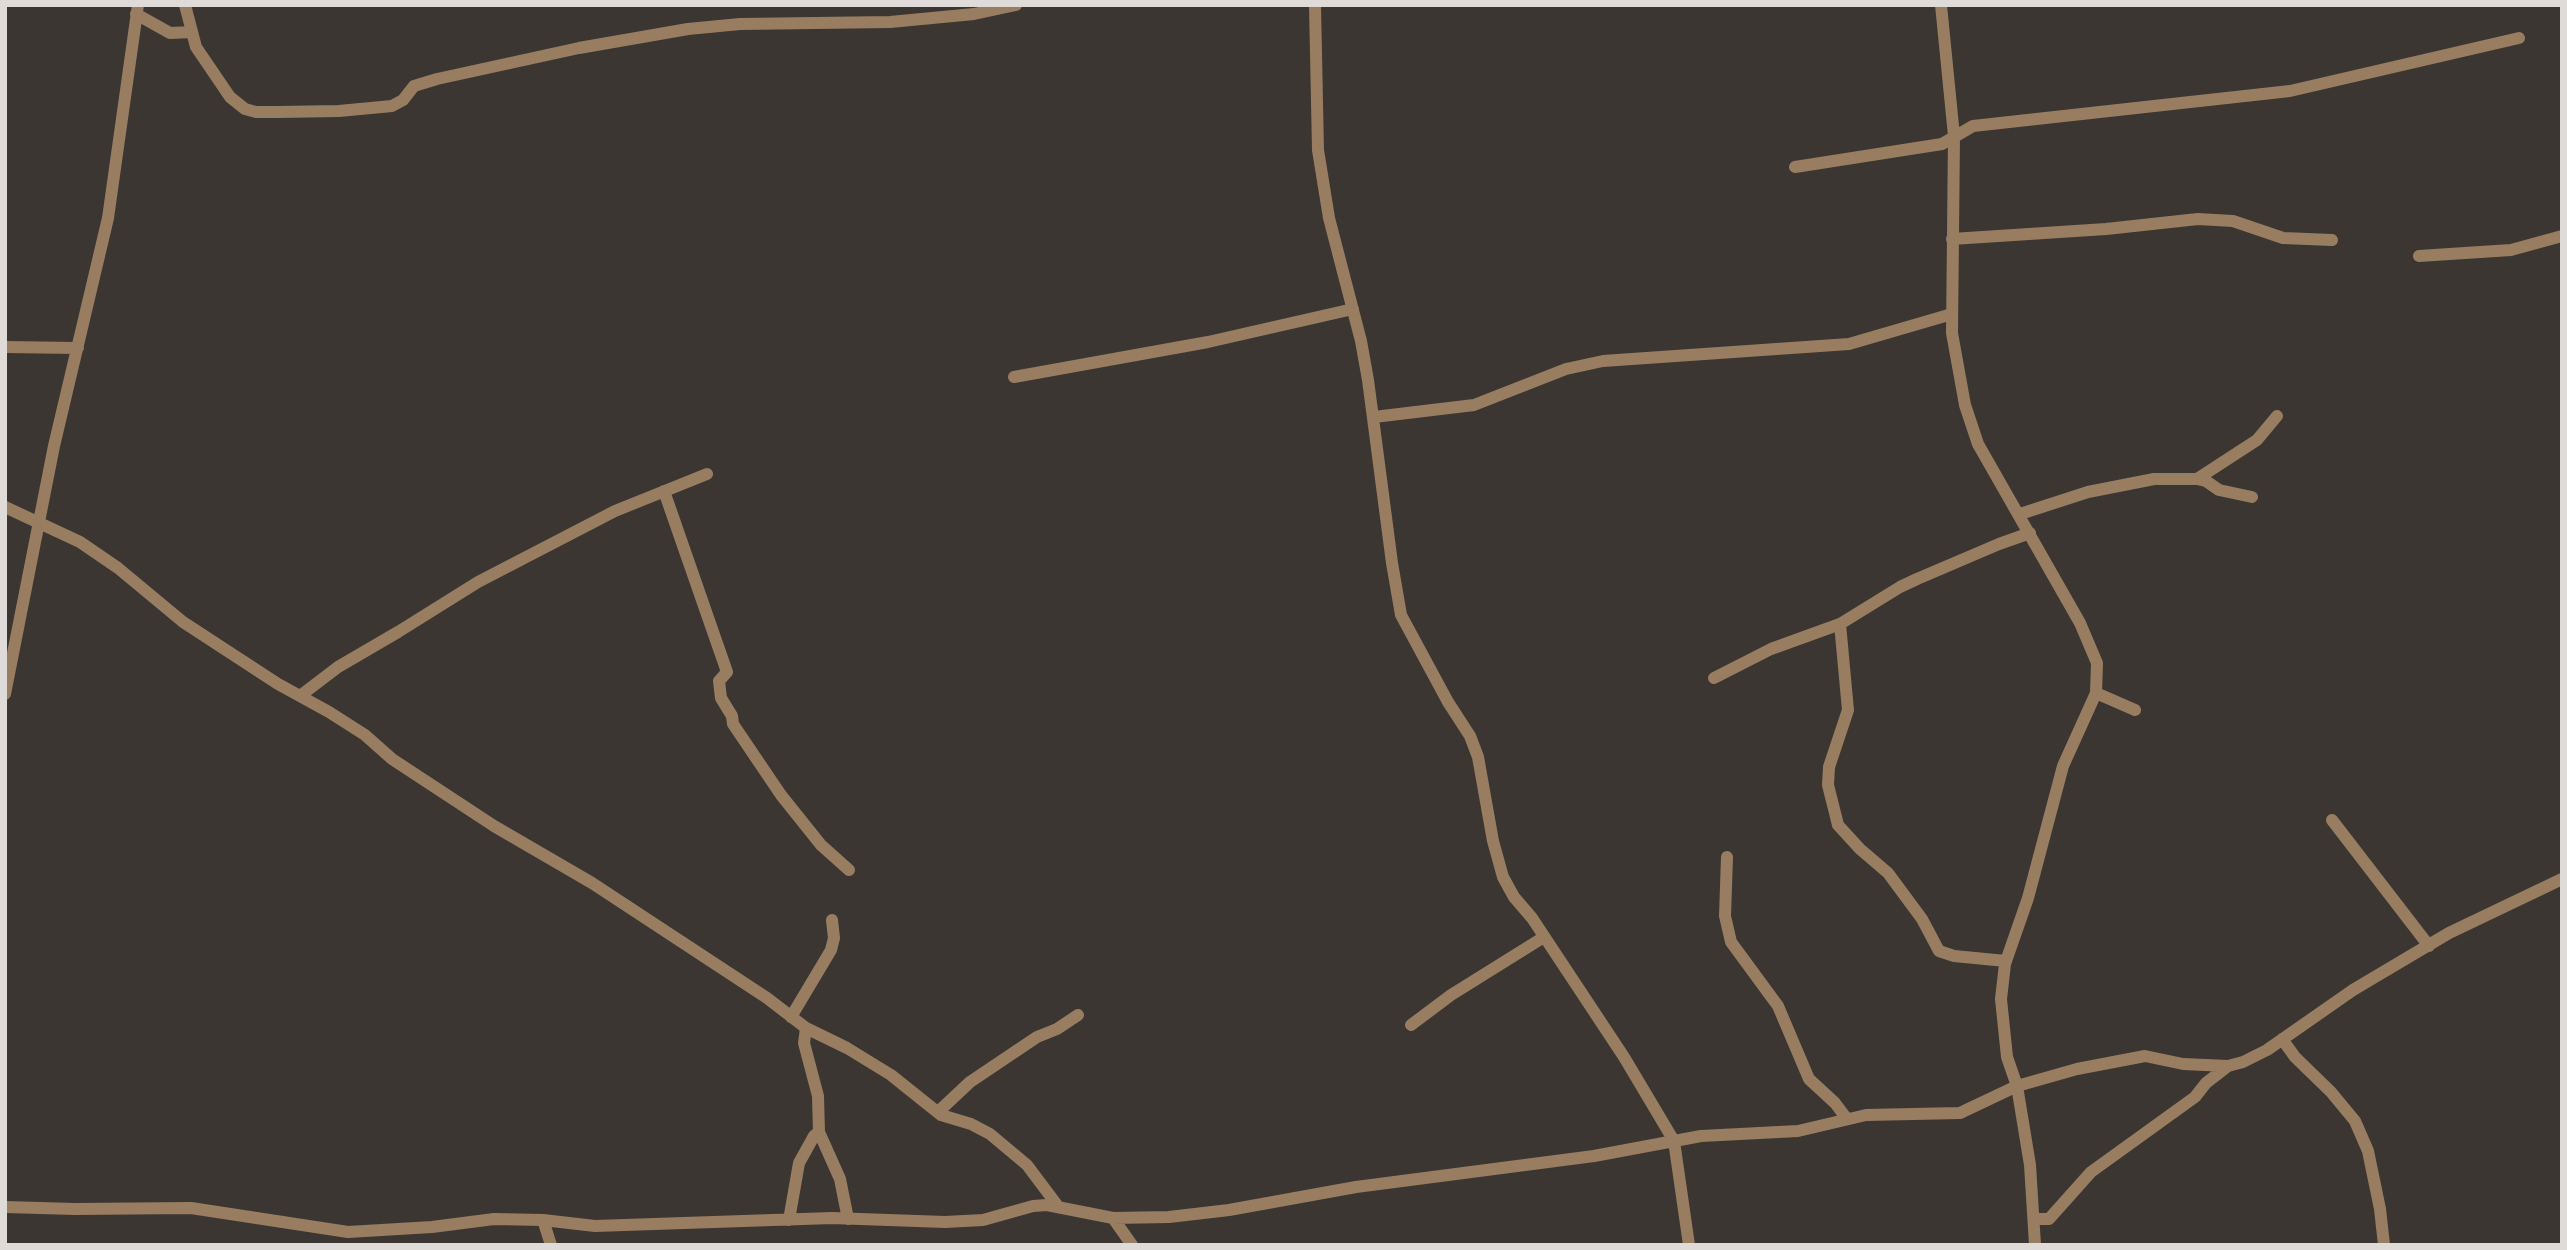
<!DOCTYPE html>
<html>
<head>
<meta charset="utf-8">
<style>
	body { margin:0 }
	#map { position:relative; width:2567px; height:1250px; overflow:hidden; background:#3b3632; font-family:Poppins,sans-serif }
	canvas { display:block }
	.frame { position:absolute; inset:0; border:7px solid #dedbd8; pointer-events:none }
</style>
</head>
<body>
<div id="map">
<canvas width="2567" height="1250"></canvas>
<div class="frame"></div>
</div>
<script>
const ctx = document.querySelector('canvas').getContext('2d');
ctx.lineJoin = 'round';
const poly = rows => new Path2D(rows.map(r => 'M' + r).join(''));
function strokePath(path, color, width, dash) { ctx.strokeStyle = color; ctx.lineWidth = width; ctx.lineCap = dash ? 'butt' : 'round'; ctx.setLineDash(dash || []); ctx.stroke(path); }
strokePath(poly([
	[185,5,196,47,230,97,245,109,256,112,277,112,339,111,392,106,403,100,414,86,437,79,579,48,688,29,740,24,890,22,974,14,1016,5],
	[1315,5,1318,150,1329,218,1361,341,1368,380,1392,563,1401,615,1448,702,1470,736,1478,757,1493,841,1503,877,1514,897,1532,918,1624,1057,1674,1141,1689,1245],
	[1941,5,1954,136,1952,333,1965,405,1978,444,2080,623,2097,663,2096,693,2063,766,2028,898,2005,964,2001,999,2007,1057,2017,1086,2030,1165,2035,1245],
	[136,14,170,33,192,32],
	[1795,167,1942,144,1973,126,2290,91,2519,38],
	[1952,239,2106,229,2198,219,2233,221,2283,238,2332,240],
	[2419,256,2511,250,2562,236],
	[5,347,78,348],
	[1014,377,1208,342,1353,309],
	[1374,417,1474,405,1566,369,1603,361,1849,344,1952,314],
	[2197,479,2257,440,2277,416],
	[664,491,727,672,719,681,721,698,732,716,733,724,781,795,821,845,849,870],
	[5,507,80,542,118,568,183,622,278,684,329,712,365,735,392,759,494,826,592,883,767,998,806,1028,847,1048,891,1075,941,1115,971,1124,990,1134,1027,1165,1057,1205],
	[2020,514,2088,492,2154,479,2197,479,2206,481,2219,490,2252,497],
	[1840,624,1848,710,1829,767,1828,785,1838,825,1860,849,1888,873,1922,919,1939,951,1954,956,2006,961],
	[1714,678,1771,649,1840,624,1900,587,1917,579,1999,544,2030,533],
	[2096,693,2135,710],
	[5,694,54,446,108,218,138,5],
	[300,696,338,667,398,632,478,582,615,511,707,474],
	[2332,820,2429,946],
	[1727,857,1725,916,1731,942,1778,1006,1809,1079,1835,1103,1847,1119],
	[791,1017,831,950,834,938,832,920],
	[1411,1025,1451,995,1544,937],
	[806,1028,804,1043,818,1096,819,1132,840,1179,848,1219],
	[2282,1039,2295,1057,2331,1092,2355,1121,2368,1151,2380,1209,2384,1245],
	[938,1112,970,1082,1037,1037,1057,1029,1078,1015],
	[5,1207,75,1209,191,1208,348,1232,432,1227,494,1219,543,1220,595,1226,832,1218,945,1222,983,1220,1033,1206,1047,1205,1113,1218,1169,1217,1229,1210,1356,1187,1594,1156,1701,1136,1798,1131,1866,1115,1960,1113,2017,1086,2077,1069,2145,1056,2183,1064,2228,1066,2243,1062,2267,1050,2353,990,2449,933,2562,879],
	[1113,1218,1132,1245],
	[2034,1219,2049,1219,2091,1172,2195,1097,2206,1083,2228,1066],
	[543,1220,551,1245],
	[789,1220,799,1163,814,1136,819,1132]
]), '#997d61', 12);
</script>
</body>
</html>
